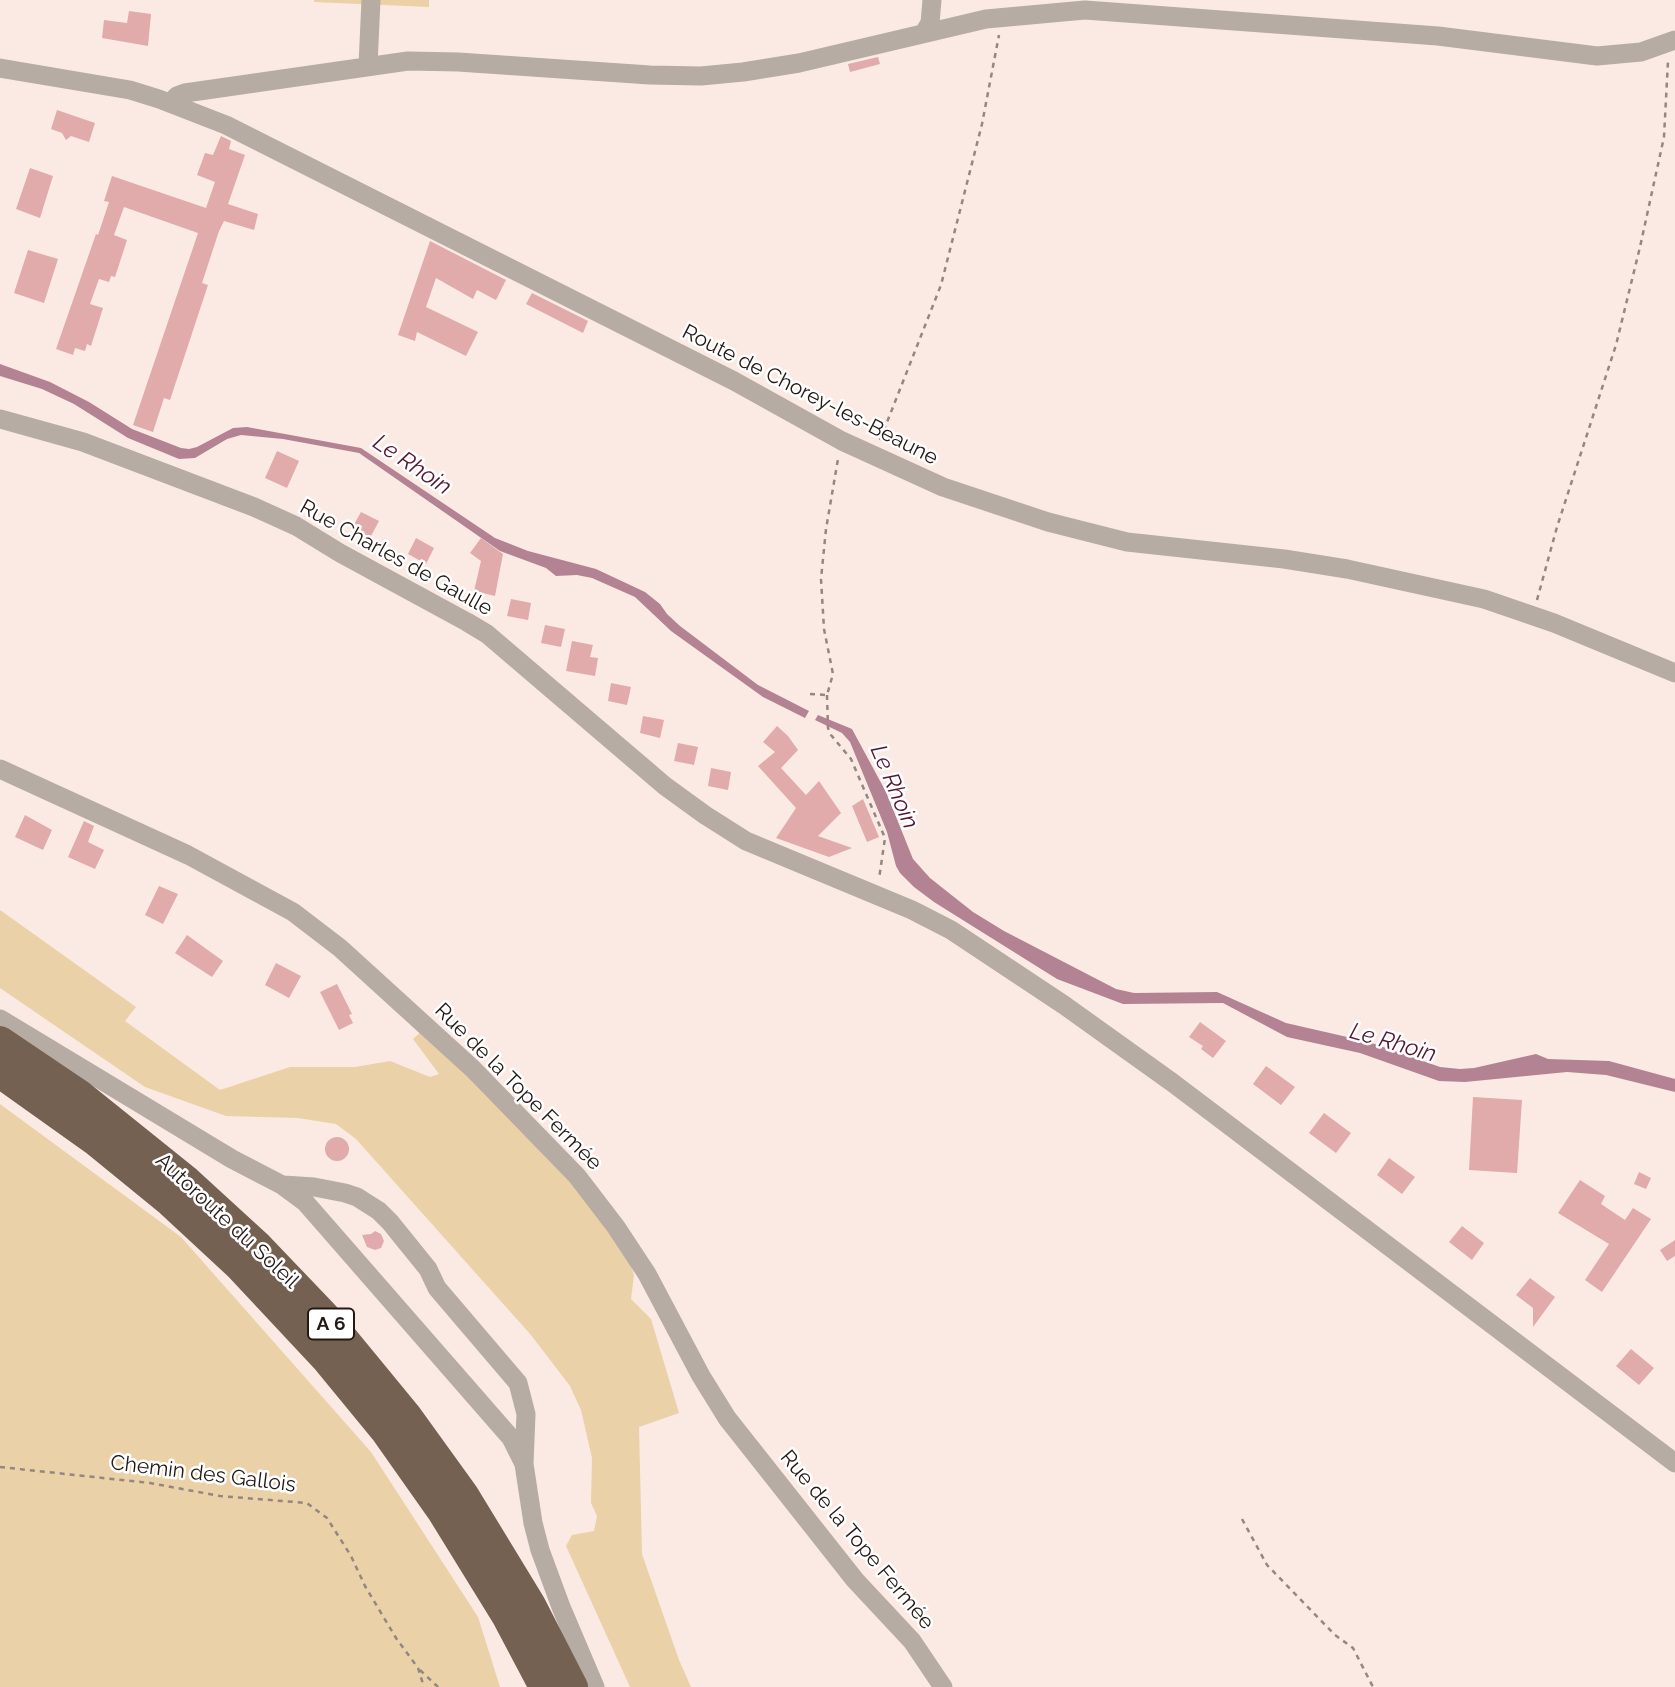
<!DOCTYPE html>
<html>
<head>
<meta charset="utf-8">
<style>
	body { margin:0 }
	canvas { display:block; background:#fbe9e3 }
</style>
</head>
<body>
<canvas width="1675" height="1687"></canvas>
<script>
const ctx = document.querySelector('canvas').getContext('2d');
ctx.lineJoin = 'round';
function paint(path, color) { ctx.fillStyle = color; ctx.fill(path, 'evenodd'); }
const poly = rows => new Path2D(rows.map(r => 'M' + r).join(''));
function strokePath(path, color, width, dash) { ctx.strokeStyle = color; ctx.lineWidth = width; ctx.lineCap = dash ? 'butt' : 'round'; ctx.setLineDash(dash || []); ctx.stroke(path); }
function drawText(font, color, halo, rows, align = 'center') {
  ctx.font = font + ' Raleway,sans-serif'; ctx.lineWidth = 5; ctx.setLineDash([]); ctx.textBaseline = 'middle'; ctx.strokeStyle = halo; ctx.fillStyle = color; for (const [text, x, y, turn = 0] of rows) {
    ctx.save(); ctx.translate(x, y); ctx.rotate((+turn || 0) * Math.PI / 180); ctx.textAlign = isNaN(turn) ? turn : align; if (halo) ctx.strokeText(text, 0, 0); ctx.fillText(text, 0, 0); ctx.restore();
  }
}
paint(poly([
	[314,0,429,0,429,7,314,2],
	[0,910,136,1007,125,1021,220,1090,290,1067,355,1067,390,1061,430,1077,439,1074,413,1039,425,1028,570,1171,628,1256,634,1275,631,1299,651,1319,679,1413,639,1427,642,1554,679,1660,691,1687,630,1687,566,1546,572,1535,594,1531,597,1516,591,1503,592,1458,581,1410,570,1386,531,1335,356,1139,336,1124,298,1118,226,1116,145,1087,0,988],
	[0,1104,181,1237,371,1452,478,1617,500,1687,0,1687]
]), '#ead1a8');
paint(poly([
	[0,364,50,382,89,402,132,429,181,448,189,449,197,447,233,428,247,427,361,448,495,538,528,551,596,569,645,592,660,604,667,614,680,626,758,685,809,711,805,718,763,697,671,631,635,597,592,578,577,575,556,576,546,568,500,551,359,453,283,439,241,435,227,439,195,458,179,459,128,438,74,404,42,389,0,376],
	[818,715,852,729,886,792,913,859,930,878,973,912,1004,931,1116,989,1134,993,1217,992,1286,1023,1369,1042,1440,1067,1460,1069,1474,1068,1536,1054,1548,1059,1609,1061,1675,1079,1675,1092,1606,1075,1567,1072,1465,1082,1439,1081,1360,1053,1287,1037,1223,1003,1123,1004,1057,979,934,902,914,887,900,873,896,866,887,832,850,742,842,733,815,720]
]), '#b38393');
paint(poly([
	[129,11,151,14,148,46,102,38,104,20,127,23],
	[878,57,880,64,850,72,848,64],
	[57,110,95,123,89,142,71,136,66,140,62,133,51,129],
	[221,136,231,141,229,149,245,155,228,204,258,214,254,230,224,221,219,231,202,283,208,285,170,400,164,398,153,432,133,425,198,233,124,207,114,235,127,240,115,277,111,276,109,282,99,279,90,304,103,308,91,346,87,344,85,351,75,348,73,355,56,349,96,234,98,235,109,202,104,201,112,176,206,208,215,182,197,175,205,153,213,155],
	[30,168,53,176,40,218,16,209],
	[430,241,506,280,496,300,477,290,473,299,436,278,426,307,478,332,466,356,417,332,415,341,398,335],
	[28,250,58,259,44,303,14,293],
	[532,293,588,321,583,333,526,304],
	[277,451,299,461,287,488,265,478],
	[361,512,379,521,370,538,352,528],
	[416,538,434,548,426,564,408,554],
	[481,538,503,554,495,596,474,591,481,561,470,553],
	[511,599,531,603,528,620,507,616],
	[545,625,565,629,561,647,541,643],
	[572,641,593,645,590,657,598,658,595,676,566,671],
	[611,683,631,687,627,705,608,701],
	[643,716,664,720,660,738,640,733],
	[777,726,788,736,798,750,781,768,806,795,819,781,841,813,818,836,852,848,829,857,776,838,796,808,758,766,775,752,763,742],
	[678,743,698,747,694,765,674,761],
	[711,768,731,772,728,790,708,786],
	[863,799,879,837,867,842,852,806],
	[25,815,52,830,43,850,15,837],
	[84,821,94,826,88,842,104,850,95,869,68,857],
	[159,886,178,894,163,924,145,915],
	[187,935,223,961,212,977,175,953],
	[276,963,301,976,289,998,265,985],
	[337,984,352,1014,349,1015,353,1023,339,1030,320,992],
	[1200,1022,1226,1041,1213,1058,1201,1049,1203,1046,1189,1037],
	[1266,1066,1295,1087,1281,1105,1253,1084],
	[1473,1097,1522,1100,1517,1173,1469,1170],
	[1324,1113,1351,1133,1336,1153,1309,1133],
	'325 1149a12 12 0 1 1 24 0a12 12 0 1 1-24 0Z',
	[1389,1158,1415,1177,1402,1194,1377,1175],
	[1639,1172,1651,1178,1646,1189,1634,1184],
	[1580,1180,1605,1196,1601,1204,1625,1220,1633,1208,1651,1219,1602,1292,1585,1280,1609,1244,1558,1213],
	[1462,1226,1484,1243,1472,1260,1449,1242],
	[375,1231,381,1234,384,1241,381,1248,375,1250,367,1247,362,1235,371,1234],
	[1675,1240,1675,1256,1667,1261,1660,1250],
	[1530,1278,1555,1297,1533,1327,1533,1308,1516,1295],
	[1631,1349,1654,1368,1639,1385,1616,1366]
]), '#e1abac');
strokePath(poly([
	[880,440,941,285,982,124,999,35],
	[1537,600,1557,527,1616,345,1640,247,1664,137,1668,61],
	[810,694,827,695,833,674,824,629,821,579,826,529,838,459],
	[827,695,828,728,831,735,851,759,885,838,879,879],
	[0,1467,150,1483,220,1496,307,1503,327,1518,351,1556,365,1586,396,1638,418,1668,424,1687],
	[1242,1519,1267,1565,1335,1635,1353,1648,1373,1687],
	[420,1670,438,1687]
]), '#948681', 2.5, [5, 5]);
strokePath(poly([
	[924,33,930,23,932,0],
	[368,65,371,0],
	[0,68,130,90,159,99,226,125,734,381,842,441,943,487,1048,522,1127,542,1284,559,1347,569,1484,599,1554,623,1675,673],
	[170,103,177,96,185,93,408,61,458,62,650,75,701,76,743,72,799,63,986,19,1085,10,1438,36,1597,56,1641,52,1675,40],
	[0,419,83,442,254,507,296,526,340,553,467,622,487,634,665,786,705,815,746,841,912,910,951,930,1064,1005,1173,1083,1675,1463],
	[0,769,188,855,293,912,340,948,473,1069,577,1176,616,1227,647,1274,701,1376,727,1418,855,1580,912,1641,943,1687],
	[0,1019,232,1159,282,1185,305,1202,511,1438,524,1464],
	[283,1185,314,1187,345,1193,357,1197,379,1211,390,1222,428,1269,437,1288,518,1383,526,1414,524,1464,533,1523,540,1550,561,1607,595,1687]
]), '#b6aca4', 19);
strokePath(poly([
	[0,1041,80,1095,187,1181,258,1246,324,1315,407,1416,464,1495,531,1605,573,1687],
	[0,1073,94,1140,170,1202,239,1266,326,1359,386,1432,441,1510,507,1617,544,1687]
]), '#756151', 30);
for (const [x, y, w] of [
	[331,1324,46]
]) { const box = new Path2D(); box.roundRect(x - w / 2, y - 15.5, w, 31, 5); ctx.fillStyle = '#fff'; ctx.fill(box); strokePath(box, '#231915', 2); }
drawText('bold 19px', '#231915', null, [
	["A 6",331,1324]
]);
drawText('21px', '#231915', '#fff', [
	["Route de Chorey-les-Beaune",810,395,27],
	["Rue Charles de Gaulle",396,558,29],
	["Rue de la Tope Fermée",518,1087,45],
	["Autoroute du Soleil",227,1221,43],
	["Chemin des Gallois",203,1474,7],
	["Rue de la Tope Fermée",857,1540,50]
]);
drawText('italic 23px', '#541832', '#fff', [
	["Le Rhoin",412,465,34],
	["Le Rhoin",894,787,67],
	["Le Rhoin",1393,1043,16]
]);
</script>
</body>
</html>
